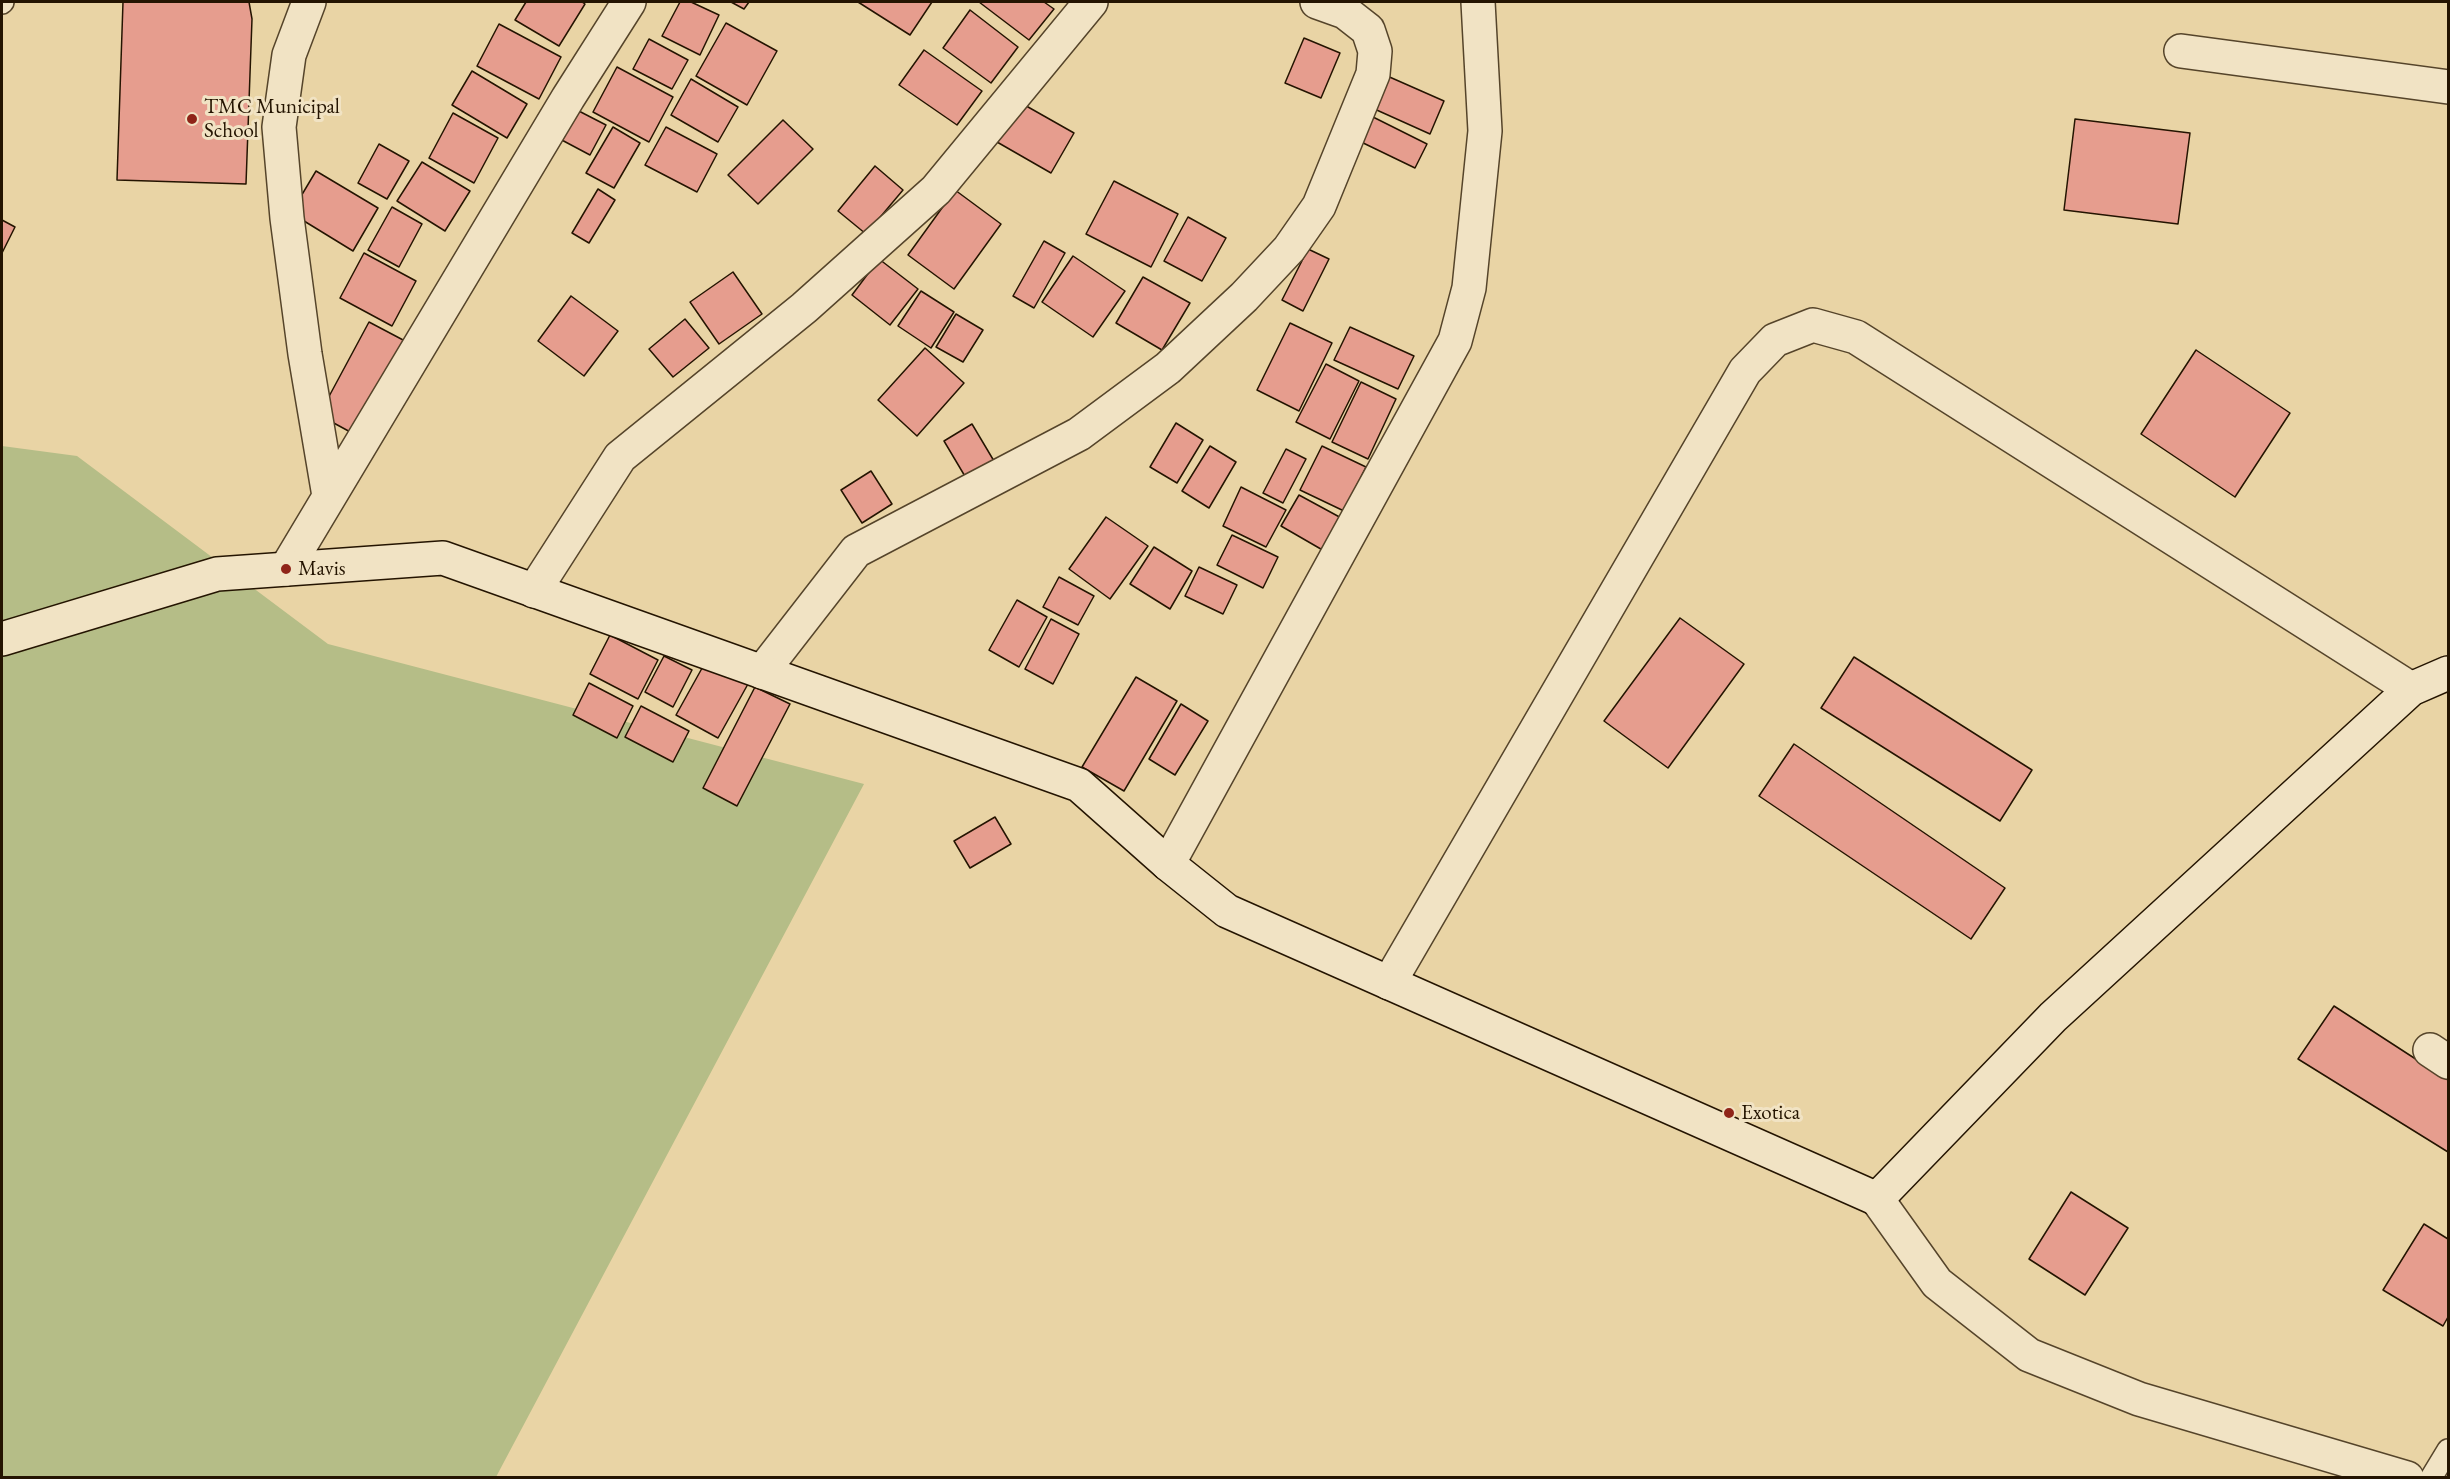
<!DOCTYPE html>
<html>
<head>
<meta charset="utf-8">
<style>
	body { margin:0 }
	#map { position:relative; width:2450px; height:1479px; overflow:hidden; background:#e9d4a5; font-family:"EB Garamond",serif }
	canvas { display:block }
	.frame { position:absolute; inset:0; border:3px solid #241401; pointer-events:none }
</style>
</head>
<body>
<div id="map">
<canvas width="2450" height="1479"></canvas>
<div class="frame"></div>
</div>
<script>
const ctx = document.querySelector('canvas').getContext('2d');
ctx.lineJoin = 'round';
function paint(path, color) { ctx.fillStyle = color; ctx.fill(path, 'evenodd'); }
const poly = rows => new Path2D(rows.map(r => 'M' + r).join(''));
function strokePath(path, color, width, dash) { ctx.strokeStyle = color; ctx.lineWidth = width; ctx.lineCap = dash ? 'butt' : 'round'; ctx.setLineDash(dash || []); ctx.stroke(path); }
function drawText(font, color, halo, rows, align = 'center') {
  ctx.font = font + ' "EB Garamond",serif'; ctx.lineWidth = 6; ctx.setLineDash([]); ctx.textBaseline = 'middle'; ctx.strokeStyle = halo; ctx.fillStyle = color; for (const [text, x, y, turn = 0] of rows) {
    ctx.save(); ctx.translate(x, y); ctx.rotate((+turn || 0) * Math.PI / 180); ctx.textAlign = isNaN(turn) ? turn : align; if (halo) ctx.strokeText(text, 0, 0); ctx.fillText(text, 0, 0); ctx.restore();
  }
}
paint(poly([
	[2,446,77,456,328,644,864,784,496,1477,2,1478]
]), '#b5bd87');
const building = poly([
	[123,2,249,2,252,19,246,184,117,180,123,2],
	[526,2,582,2,585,4,559,46,515,20,526,2],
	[680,2,691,2,719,15,700,55,662,36,680,2],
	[731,2,749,2,744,9,731,2],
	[858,2,932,2,910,35,858,2],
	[979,2,1044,2,1054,9,1029,40,979,2],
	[970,10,1018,47,991,83,943,48,970,10],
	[726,23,777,51,747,105,696,76,726,23],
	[499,24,561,57,539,99,477,66,499,24],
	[1304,38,1340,53,1321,98,1285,83,1304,38],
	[649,39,688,60,672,89,633,69,649,39],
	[924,50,982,91,957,125,899,85,924,50],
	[617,67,673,97,649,142,593,112,617,67],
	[472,71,527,104,507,138,452,105,472,71],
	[1385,75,1444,101,1430,134,1370,107,1385,75],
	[691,79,738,107,718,142,671,115,691,79],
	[1021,103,1074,133,1051,173,997,142,1021,103],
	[573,108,606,125,590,155,558,138,573,108],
	[453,113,498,138,474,183,429,158,453,113],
	[1369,115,1427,144,1415,168,1357,140,1369,115],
	[2075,119,2190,133,2178,224,2064,210,2075,119],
	[783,120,813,149,758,204,728,175,783,120],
	[613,127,640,143,614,188,586,173,613,127],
	[666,127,717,154,697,192,645,165,666,127],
	[379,144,409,161,387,199,358,183,379,144],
	[422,162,470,191,445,231,397,201,422,162],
	[875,166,903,190,866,234,838,211,875,166],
	[316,171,378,208,353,251,291,213,316,171],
	[1114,181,1178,214,1151,267,1086,234,1114,181],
	[598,189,615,200,589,243,572,233,598,189],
	[955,190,1001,224,954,289,908,255,955,190],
	[392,207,422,224,399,267,368,250,392,207],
	[1188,217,1226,238,1202,281,1164,261,1188,217],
	[2,220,15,227,2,253,2,220],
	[1044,241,1065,253,1034,308,1013,296,1044,241],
	[1308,249,1329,259,1303,311,1282,300,1308,249],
	[364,253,416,281,392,326,340,298,364,253],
	[1073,256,1125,291,1093,337,1042,302,1073,256],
	[879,259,918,289,890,325,852,295,879,259],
	[733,272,762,314,719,344,690,302,733,272],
	[1143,277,1190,303,1162,350,1116,323,1143,277],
	[921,291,954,312,931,348,898,326,921,291],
	[571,296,618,331,584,376,538,341,571,296],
	[956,314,983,330,963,362,936,347,956,314],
	[685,319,709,348,673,377,649,349,685,319],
	[369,322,405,341,354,434,319,415,369,322],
	[1290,323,1332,343,1299,411,1257,390,1290,323],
	[1350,327,1414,356,1398,389,1334,360,1350,327],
	[925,348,964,383,917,436,878,400,925,348],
	[2196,350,2290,413,2235,497,2141,434,2196,350],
	[1326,364,1359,381,1330,439,1296,422,1326,364],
	[1361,382,1396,399,1368,459,1332,442,1361,382],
	[1176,423,1203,440,1177,483,1150,467,1176,423],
	[972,424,994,461,966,478,944,441,972,424],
	[1210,446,1236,462,1209,508,1182,491,1210,446],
	[1322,446,1366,467,1344,511,1300,490,1322,446],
	[1286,449,1306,459,1283,503,1263,493,1286,449],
	[871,471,892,504,862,523,841,490,871,471],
	[1241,487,1286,510,1266,547,1223,526,1241,487],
	[1299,495,1345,520,1326,552,1281,526,1299,495],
	[1106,517,1148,546,1110,599,1069,569,1106,517],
	[1232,535,1278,557,1263,588,1217,565,1232,535],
	[1154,547,1192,571,1170,609,1130,584,1154,547],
	[1199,567,1237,585,1223,614,1185,596,1199,567],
	[1059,577,1094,596,1078,625,1043,607,1059,577],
	[1017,600,1047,617,1019,667,989,650,1017,600],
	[1680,618,1744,664,1668,768,1604,721,1680,618],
	[1051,619,1079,634,1053,684,1025,669,1051,619],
	[610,635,658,660,638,699,590,674,610,635],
	[664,656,692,670,673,707,645,692,664,656],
	[1854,657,2032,770,2000,821,1821,708,1854,657],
	[706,661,748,684,718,738,676,715,706,661],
	[1136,677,1177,701,1124,791,1082,767,1136,677],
	[589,683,633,706,617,738,573,715,589,683],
	[755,687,790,704,737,806,703,788,755,687],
	[1181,704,1208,721,1175,775,1149,759,1181,704],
	[641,706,689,731,673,762,625,737,641,706],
	[1794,744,2005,888,1971,939,1759,796,1794,744],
	[995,817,1011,844,970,868,954,841,995,817],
	[2334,1006,2448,1080,2448,1152,2298,1059,2334,1006],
	[2071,1192,2128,1228,2085,1295,2029,1259,2071,1192],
	[2424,1224,2448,1239,2448,1317,2443,1326,2383,1290,2424,1224]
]);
paint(building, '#e69d8e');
strokePath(building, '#241401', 1.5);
const lane = poly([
	[2,3,3,2],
	[2431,1478,2448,1450]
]);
const street = poly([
	[309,2,289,55,279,127,287,218,305,354,329,496],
	[2181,51,2448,87],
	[286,569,568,98,629,2],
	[534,591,620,457,804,308,936,190,1091,2],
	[762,672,856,551,1079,434,1168,368,1244,297,1289,249,1319,206,1373,74,1375,51,1368,30,1345,12,1317,2],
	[1168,864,1455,341,1469,288,1485,131,1478,2],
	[1389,983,1745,371,1775,340,1813,325,1856,337,2411,689],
	[2430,1050,2448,1062],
	[1877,1199,1937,1283,2029,1355,2139,1399,2407,1478]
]);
const secondary = poly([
	[2,639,217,574,443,558,1079,785,1168,864,1227,911,1877,1199,2053,1017,2411,689,2448,673]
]);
strokePath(lane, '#55442a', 24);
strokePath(street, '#55442a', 36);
strokePath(secondary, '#241401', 36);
strokePath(lane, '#f1e3c4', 21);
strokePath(street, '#f1e3c4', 33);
strokePath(secondary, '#f1e3c4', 33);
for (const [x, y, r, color] of [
	[192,119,6,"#8f2418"],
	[286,569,6,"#8f2418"],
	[1729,1113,6,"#8f2418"]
]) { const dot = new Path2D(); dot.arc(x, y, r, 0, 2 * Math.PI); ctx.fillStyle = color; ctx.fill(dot); strokePath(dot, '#f1e3c4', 2); }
drawText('21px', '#241401', '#f1e3c4', [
	["TMC Municipal",204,107],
	["School",204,131],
	["Mavis",298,569],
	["Exotica",1741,1113]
], 'left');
</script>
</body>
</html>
